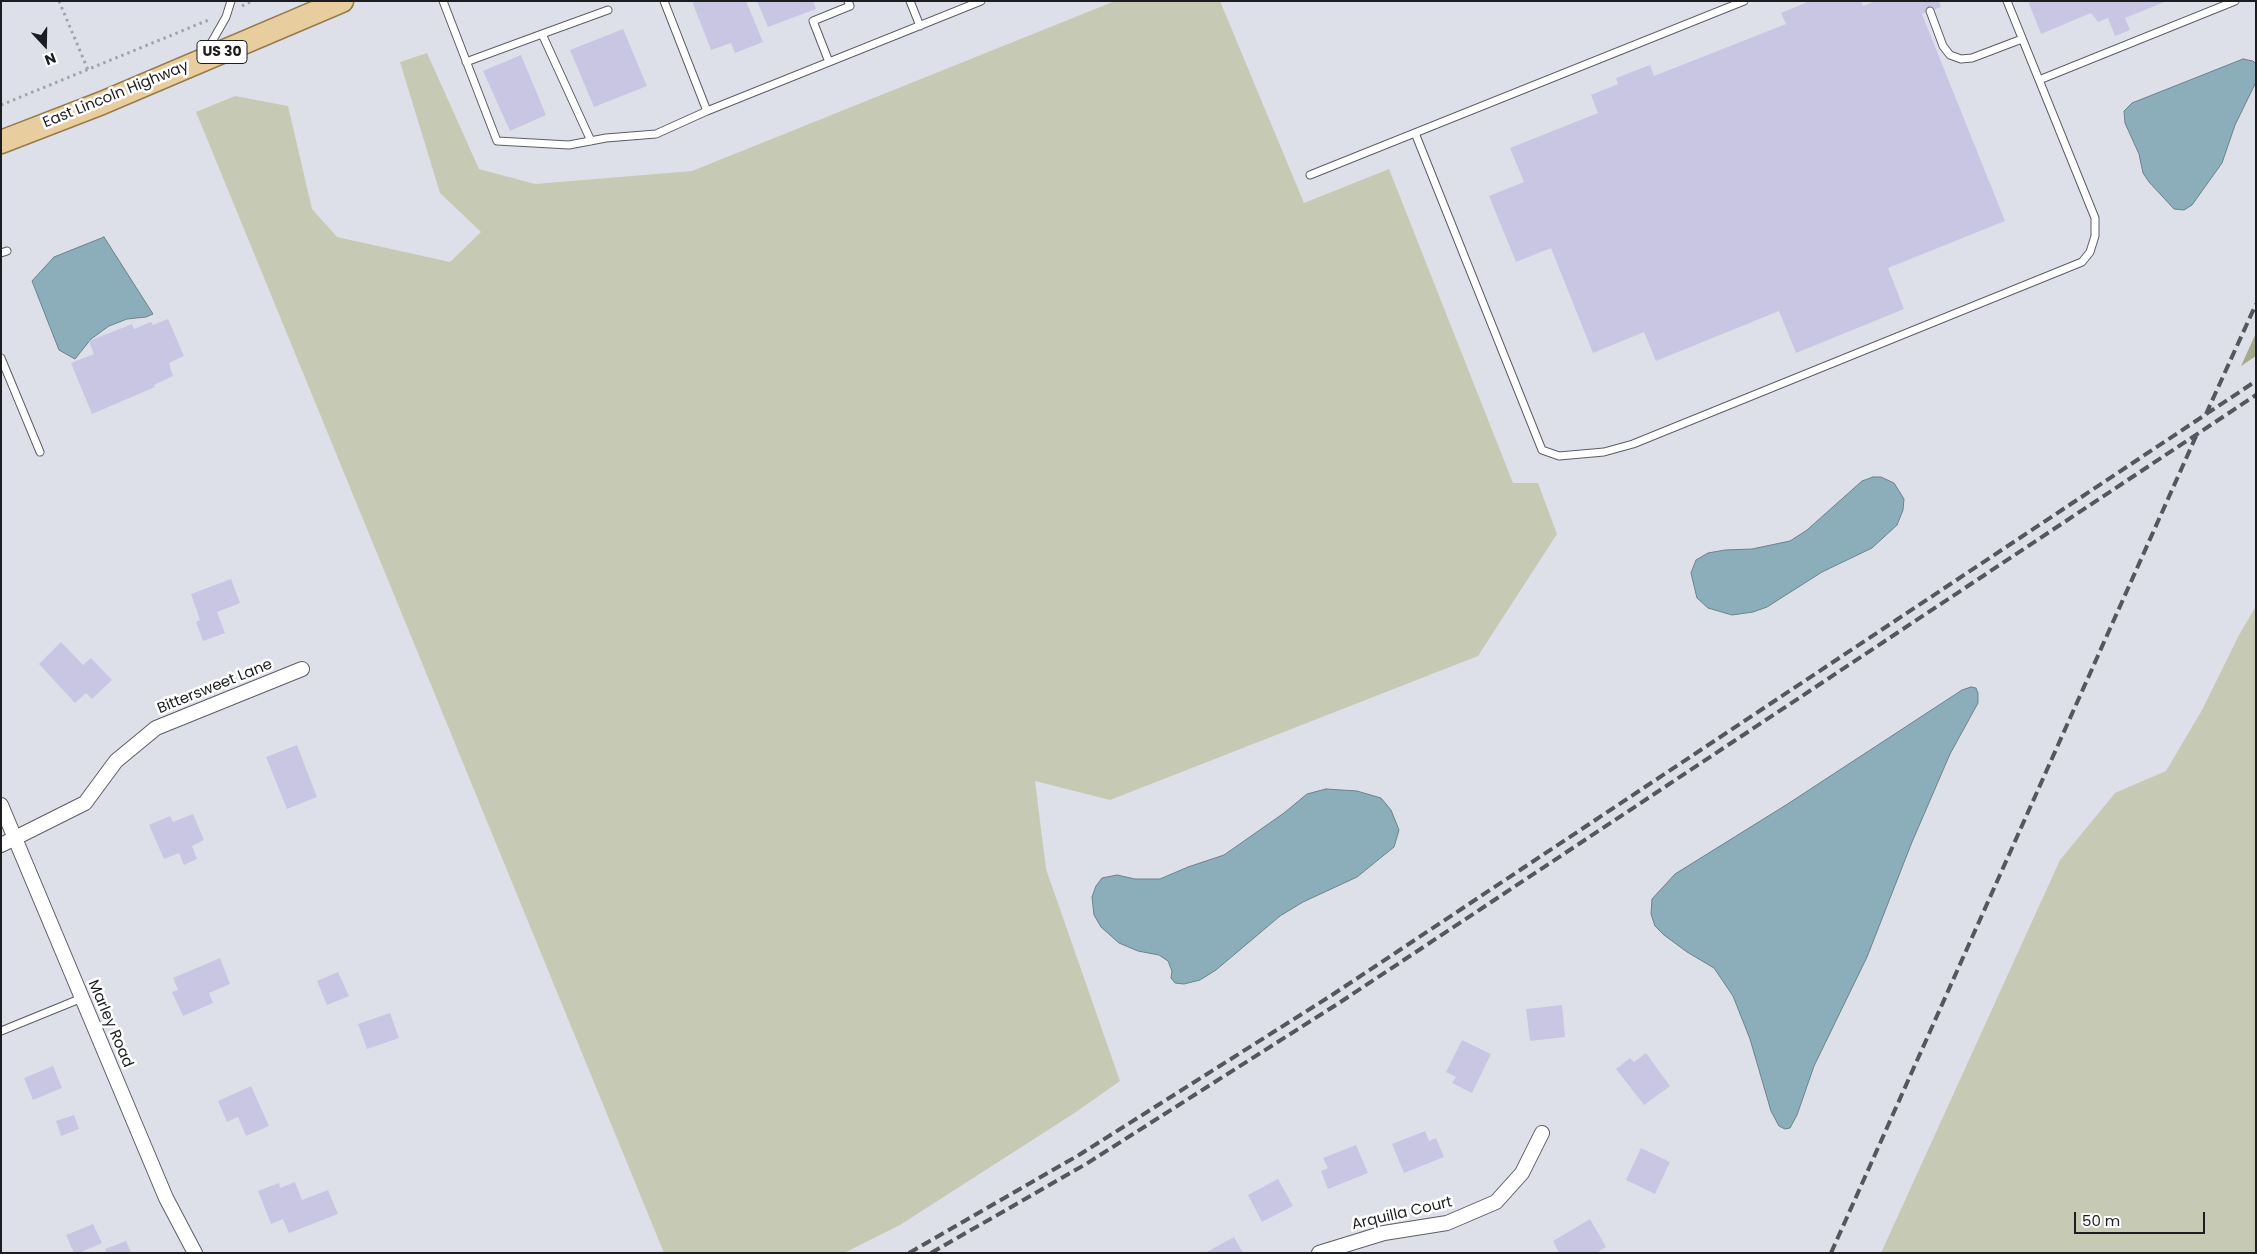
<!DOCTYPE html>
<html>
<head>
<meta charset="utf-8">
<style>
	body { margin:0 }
	#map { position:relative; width:2257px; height:1254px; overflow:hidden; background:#dee0e9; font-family:Poppins,sans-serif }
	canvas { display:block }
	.frame { position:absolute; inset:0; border:2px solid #1c1d20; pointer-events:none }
	.north { position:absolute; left:20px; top:20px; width:50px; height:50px; -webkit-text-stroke:4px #fff; paint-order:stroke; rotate:159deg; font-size:14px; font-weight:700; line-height:20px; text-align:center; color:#1c1d20 }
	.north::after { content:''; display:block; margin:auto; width:18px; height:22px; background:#1c1d20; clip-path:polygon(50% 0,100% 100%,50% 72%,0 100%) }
	.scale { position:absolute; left:2074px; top:1212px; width:131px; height:22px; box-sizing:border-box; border:2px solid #1c1d20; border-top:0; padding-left:6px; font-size:15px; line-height:18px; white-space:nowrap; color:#1c1d20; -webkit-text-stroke:4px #fff; paint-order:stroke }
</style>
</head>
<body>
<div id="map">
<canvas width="2257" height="1254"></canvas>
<div class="frame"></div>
<div class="north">N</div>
<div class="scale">50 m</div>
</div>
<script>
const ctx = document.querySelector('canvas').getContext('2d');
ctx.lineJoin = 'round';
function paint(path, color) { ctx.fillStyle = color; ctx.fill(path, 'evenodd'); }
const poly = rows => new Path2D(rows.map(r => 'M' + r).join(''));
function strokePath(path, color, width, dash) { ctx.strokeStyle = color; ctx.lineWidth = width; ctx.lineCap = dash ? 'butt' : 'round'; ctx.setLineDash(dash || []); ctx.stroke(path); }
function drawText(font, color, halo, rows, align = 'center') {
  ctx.font = font + ' Poppins,sans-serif'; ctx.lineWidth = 5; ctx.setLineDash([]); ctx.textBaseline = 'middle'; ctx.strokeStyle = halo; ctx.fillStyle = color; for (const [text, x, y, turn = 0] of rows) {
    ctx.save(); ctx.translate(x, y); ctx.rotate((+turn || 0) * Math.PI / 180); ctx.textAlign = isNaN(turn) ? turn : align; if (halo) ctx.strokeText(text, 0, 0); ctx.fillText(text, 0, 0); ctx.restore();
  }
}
paint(poly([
	[1115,1,1220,1,1304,203,1389,169,1513,483,1538,483,1557,534,1478,656,1110,800,1035,781,1046,869,1120,1081,1076,1112,900,1225,844,1253,664,1253,196,112,235,96,288,106,312,209,337,237,450,262,481,232,440,193,400,62,427,53,479,169,535,184,692,171],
	[2256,606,2256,1253,1881,1253,2060,860,2115,793,2166,771,2202,710,2239,635]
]), '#c6cab4');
paint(poly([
	[2256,333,2256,356,2241,366]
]), '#a5aa8c');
const water = poly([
	[2243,59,2253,61,2256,64,2256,82,2235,125,2222,163,2192,205,2184,210,2174,209,2149,182,2143,173,2139,154,2125,123,2124,111,2132,103,2243,59],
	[104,237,153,314,146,317,127,319,109,326,91,339,75,359,59,350,32,281,54,257,104,237],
	[1873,477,1881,477,1894,483,1904,499,1903,510,1897,525,1872,548,1822,572,1767,607,1753,612,1732,615,1708,608,1697,598,1691,573,1696,560,1708,553,1725,550,1752,549,1790,541,1807,530,1862,481,1873,477],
	[1971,687,1976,688,1978,693,1978,703,1950,754,1912,842,1867,957,1814,1066,1797,1115,1790,1128,1785,1129,1779,1126,1771,1111,1750,1039,1733,996,1714,968,1687,952,1664,935,1655,926,1651,914,1652,899,1675,874,1786,805,1962,690,1971,687],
	[1326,789,1357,791,1381,798,1391,810,1399,830,1394,847,1357,877,1303,902,1280,916,1216,970,1200,980,1184,984,1175,983,1171,978,1172,971,1168,961,1159,955,1138,951,1119,943,1101,927,1094,915,1092,897,1096,886,1102,878,1117,875,1135,879,1160,879,1188,867,1224,855,1284,813,1307,794,1326,789]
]);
paint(water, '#8caebb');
strokePath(water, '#6a828c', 1);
paint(poly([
	[692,1,746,1,763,42,735,53,731,43,711,50],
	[757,1,813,1,816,9,768,27],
	[1810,1,1861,1,1863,6,1875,1,1939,1,1941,7,1922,14,2005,221,1888,268,1904,309,1796,353,1779,311,1656,361,1644,332,1593,353,1551,248,1516,262,1489,196,1524,182,1510,148,1598,113,1591,95,1618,84,1616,78,1650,65,1654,76,1786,24,1781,13],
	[2028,1,2167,1,2125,18,2130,30,2115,36,2108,18,2098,22,2091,13,2041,34],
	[623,29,647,86,594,107,570,50],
	[521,55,546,115,510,131,483,71],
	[168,319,184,356,169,363,173,376,154,385,155,387,92,414,71,363,94,354,89,341,132,324,134,329,151,322,153,325],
	[231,579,240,603,217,612,225,633,203,641,196,622,200,620,191,594],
	[61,642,83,665,91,658,112,680,92,699,86,693,75,703,39,664],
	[297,745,317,797,287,809,266,757],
	[193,814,204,840,192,846,197,859,184,865,179,853,164,859,149,825,170,816,173,822],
	[220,958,230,984,209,993,213,1003,183,1016,172,992,178,990,173,978],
	[338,972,349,996,327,1005,317,981],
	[1562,1005,1565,1037,1530,1041,1526,1009],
	[390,1013,399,1038,367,1049,358,1024],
	[1462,1040,1491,1054,1472,1093,1452,1083,1456,1077,1446,1072],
	[1646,1053,1670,1086,1644,1105,1616,1069,1630,1058,1634,1062],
	[53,1066,62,1088,33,1100,24,1078],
	[251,1086,269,1126,246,1136,238,1117,227,1122,218,1101],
	[74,1115,79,1129,61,1136,56,1121],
	[1425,1131,1429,1141,1436,1138,1444,1157,1404,1173,1392,1144],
	[1356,1145,1368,1173,1328,1189,1321,1171,1328,1168,1323,1158],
	[1641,1148,1670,1162,1655,1194,1626,1180],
	[1278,1179,1293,1206,1262,1222,1248,1195],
	[295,1182,302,1200,328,1190,338,1214,289,1233,283,1219,271,1224,258,1191,279,1183,280,1188],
	[1590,1219,1606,1247,1596,1253,1559,1253,1553,1241],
	[93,1224,102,1243,79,1253,74,1253,66,1235],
	[1234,1237,1243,1253,1205,1253],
	[126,1241,131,1253,106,1253,105,1249]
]), '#c9c6e4');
const service = poly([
	[443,1,497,141,569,145,606,138,656,134,707,111,981,1],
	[664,1,707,111],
	[910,1,920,26],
	[1930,11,1943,46,1950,55,1961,59,1972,58,2022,39],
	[542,34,608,10],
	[206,52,226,17,231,1],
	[466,62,542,34,591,141],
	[829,62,813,21,850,6,848,1],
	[2039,80,2235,1],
	[1415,133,1542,450,1559,456,1604,452,1633,444,2082,262,2090,252,2095,236,2095,218,2007,1],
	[1310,175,1744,1],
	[1,253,7,251],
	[1,358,40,452],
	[1,1031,82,998]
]);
const minor = poly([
	[1,805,166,1198,195,1253],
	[1,845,85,803,116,761,156,728,302,669],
	[1319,1253,1384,1233,1447,1223,1496,1202,1522,1173,1542,1133]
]);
const primary = poly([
	[1,142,102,103,342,1]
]);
strokePath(service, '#5c5e65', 9);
strokePath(minor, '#5c5e65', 16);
strokePath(primary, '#967a49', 25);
strokePath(poly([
	[59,1,88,70],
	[242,6,252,1],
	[1,105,211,19]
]), '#a1a3aa', 3, [2.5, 4]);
strokePath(service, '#fff', 7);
strokePath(minor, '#fff', 14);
strokePath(primary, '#e8cd9f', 22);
strokePath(poly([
	[2206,414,2256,304],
	[909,1253,1079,1155,1332,995,2256,381],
	[931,1253,1086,1164,1339,1003,2256,395],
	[1831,1253,2197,434]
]), '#56575c', 4, [10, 5]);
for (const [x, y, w] of [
	[222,52,50]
]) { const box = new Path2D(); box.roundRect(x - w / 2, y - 11.5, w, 23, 4); ctx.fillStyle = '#fff'; ctx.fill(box); strokePath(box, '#1c1d20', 1); }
drawText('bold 14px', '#1c1d20', null, [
	["US 30",222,52]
]);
drawText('15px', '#1c1d20', '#fff', [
	["East Lincoln Highway",116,95,-22],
	["Bittersweet Lane",215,687,-22],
	["Marley Road",110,1024,67],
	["Arquilla Court",1402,1214,-13]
]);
</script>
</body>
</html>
